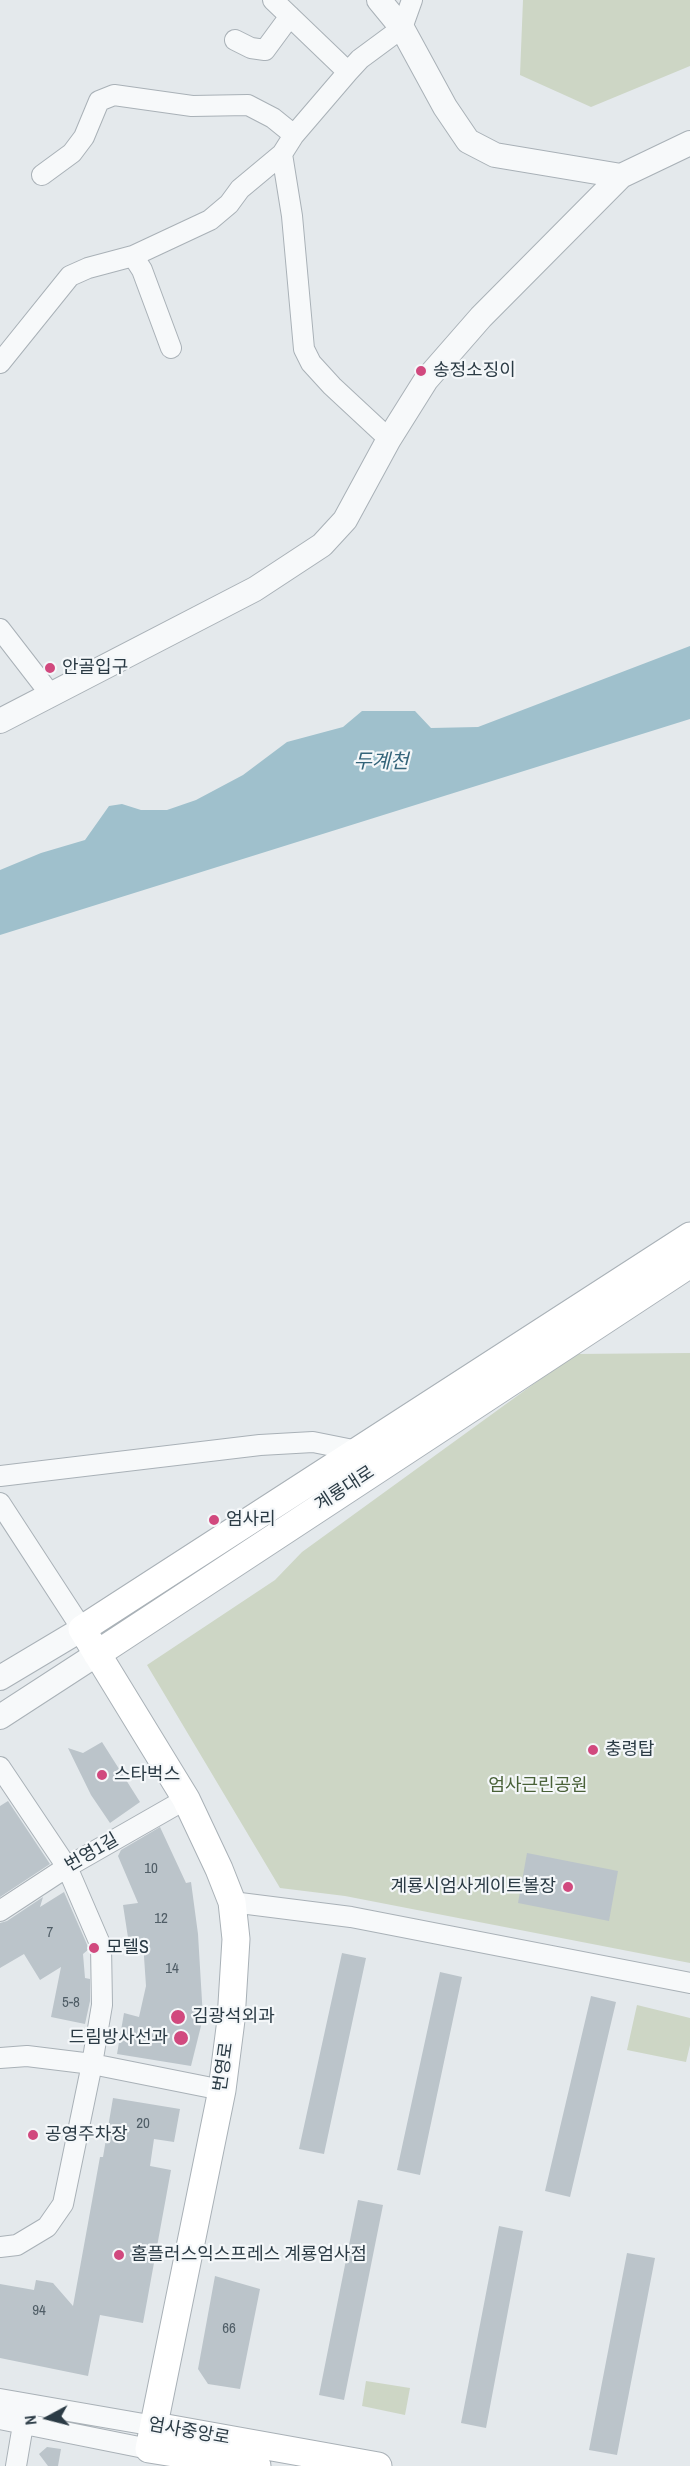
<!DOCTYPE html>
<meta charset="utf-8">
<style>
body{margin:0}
#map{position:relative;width:690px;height:2466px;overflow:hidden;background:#e4e9ec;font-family:"Archivo Narrow",sans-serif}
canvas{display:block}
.north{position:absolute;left:18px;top:2388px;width:60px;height:60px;-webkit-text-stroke:4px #f4f7f9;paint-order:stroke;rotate:263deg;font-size:16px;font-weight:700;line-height:24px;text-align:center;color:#2b3b45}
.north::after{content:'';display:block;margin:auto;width:21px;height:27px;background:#2b3b45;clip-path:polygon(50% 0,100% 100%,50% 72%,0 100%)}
</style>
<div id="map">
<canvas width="690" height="2466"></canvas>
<div class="north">N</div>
</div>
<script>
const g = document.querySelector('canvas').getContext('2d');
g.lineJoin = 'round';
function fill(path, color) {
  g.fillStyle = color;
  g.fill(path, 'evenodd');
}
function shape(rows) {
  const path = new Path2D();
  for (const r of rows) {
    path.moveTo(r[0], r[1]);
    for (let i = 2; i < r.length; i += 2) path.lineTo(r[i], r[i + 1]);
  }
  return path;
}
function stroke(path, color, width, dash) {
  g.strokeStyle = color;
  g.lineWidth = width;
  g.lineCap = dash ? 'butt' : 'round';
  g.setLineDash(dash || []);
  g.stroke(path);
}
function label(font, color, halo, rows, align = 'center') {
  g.font = font + ' "Archivo Narrow","Noto Sans KR",sans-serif';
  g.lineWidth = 4.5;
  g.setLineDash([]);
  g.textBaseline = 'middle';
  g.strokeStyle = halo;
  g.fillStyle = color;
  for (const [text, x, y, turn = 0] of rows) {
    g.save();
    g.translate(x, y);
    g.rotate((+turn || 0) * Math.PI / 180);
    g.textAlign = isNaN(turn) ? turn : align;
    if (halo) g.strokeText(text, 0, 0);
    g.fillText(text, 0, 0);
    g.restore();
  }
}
fill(shape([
 [523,0,690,0,690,66,591,107,520,75],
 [690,1353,690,1963,345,1896,280,1888,147,1665,275,1580,302,1552,575,1354],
 [637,2005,690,2018,690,2045,686,2062,627,2050],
 [366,2381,410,2388,405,2415,362,2406]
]), '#cdd6c5');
fill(shape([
 [690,646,690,719,0,935,0,870,41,853,85,840,109,806,122,804,141,810,167,810,196,800,243,775,287,742,343,727,362,711,415,711,431,728,478,727]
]), '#9fc0cc');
fill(shape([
 [102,1742,140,1802,110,1823,91,1795,68,1748,83,1753],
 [8,1801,50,1864,0,1897,0,1806],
 [160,1827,186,1883,191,1882,198,1934,203,2018,191,2066,117,2054,124,2013,139,2017,146,1986,143,1942,129,1944,123,1905,138,1903,118,1856,121,1850],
 [527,1853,618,1871,609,1921,518,1903],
 [64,1892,89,1949,83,1954,85,1978,90,1979,90,2001,85,2024,51,2017,61,1967,40,1980,24,1954,0,1968,0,1923,7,1921,43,1897,40,1907],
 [342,1953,366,1958,324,2154,299,2149],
 [440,1972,462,1977,420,2175,397,2170],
 [591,1996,616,2002,570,2197,545,2191],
 [113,2098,180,2109,174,2142,154,2139,150,2166,171,2170,143,2323,100,2315,88,2376,0,2358,0,2284,34,2290,36,2280,53,2283,73,2306,100,2157,103,2157],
 [358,2200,383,2205,344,2400,319,2395],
 [499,2226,523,2231,486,2428,461,2423],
 [627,2253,655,2258,617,2455,589,2450],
 [215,2276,260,2289,240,2389,208,2384,198,2369],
 [47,2447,61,2449,58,2466,48,2466,39,2454]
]), '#bbc4ca');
const minor = shape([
 [273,0,348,72],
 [235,40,251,48,265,50,290,16],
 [282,154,292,216,304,349,311,363,332,386,389,439],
 [42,175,72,153,84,137,99,101,114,95,192,106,248,105,273,118,294,135],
 [133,256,142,270,171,348],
 [0,363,70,276,88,268,133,256,210,220,229,204,240,189,282,154,294,135,348,72,360,59,402,28,412,0],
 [0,629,51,695],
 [0,1476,260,1445,313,1442,358,1451],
 [0,1503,82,1629],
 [0,1767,67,1867,101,1946,102,2005,92,2064,63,2204,47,2227,17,2245,0,2247],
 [232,1902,351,1917,690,1983],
 [0,1911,67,1867,186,1799],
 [0,2058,27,2056,92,2064,222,2090],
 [0,2399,155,2426],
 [0,2419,149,2449],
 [16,2466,25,2413]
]);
const tertiary = shape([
 [379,0,402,28,445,107,468,141,495,155,621,176,690,143],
 [0,721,255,589,322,545,345,520,389,439,426,380,481,317,621,176],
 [0,1678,82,1629],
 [0,1717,97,1654]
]);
const secondary = shape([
 [97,1654,690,1264],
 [155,2426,378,2466],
 [257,2466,149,2449,222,2090,231,2020,236,1939,232,1902,219,1869,186,1799,82,1629,690,1236]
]);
stroke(minor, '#a9b1b7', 22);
stroke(tertiary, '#a9b1b7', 26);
stroke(secondary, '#a9b1b7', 29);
stroke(minor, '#f7f9fa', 20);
stroke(tertiary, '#f7f9fa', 24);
stroke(secondary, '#fff', 27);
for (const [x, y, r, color] of [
 [421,371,6,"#d1497e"],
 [50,668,6,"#d1497e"],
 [214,1520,6,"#d1497e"],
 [593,1750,6,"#d1497e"],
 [102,1775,6,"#d1497e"],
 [568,1887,6,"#d1497e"],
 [94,1948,6,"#d1497e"],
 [178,2017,8,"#d1497e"],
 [181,2038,8,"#d1497e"],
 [33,2135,6,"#d1497e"],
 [119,2255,6,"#d1497e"]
]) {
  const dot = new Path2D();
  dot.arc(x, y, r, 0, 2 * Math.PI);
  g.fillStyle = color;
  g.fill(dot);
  stroke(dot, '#f4f7f9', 2);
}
label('15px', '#4f5d66', null, [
 ["10",151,1869],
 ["12",161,1919],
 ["7",50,1933],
 ["14",172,1969],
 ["5-8",71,2003],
 ["20",143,2124],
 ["94",39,2311],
 ["66",229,2329]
]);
label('18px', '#2b3b45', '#f4f7f9', [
 ["송정소징이",433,371],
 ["안골입구",62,668],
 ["엄사리",226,1520],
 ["충령탑",605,1750],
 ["스타벅스",114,1775],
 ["계룡시엄사게이트볼장",556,1887,"right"],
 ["모텔S",106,1948],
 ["김광석외과",192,2017],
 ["드림방사선과",168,2038,"right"],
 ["공영주차장",45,2135],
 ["홈플러스익스프레스 계룡엄사점",131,2255]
], 'left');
label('18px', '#2b3b45', '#f4f7f9', [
 ["계룡대로",345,1489,-33],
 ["번영1길",92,1853,-30],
 ["번영로",224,2067,-82],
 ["엄사중앙로",189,2432,10]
]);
label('18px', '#496138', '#f4f7f9', [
 ["엄사근린공원",538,1786]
]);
label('italic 20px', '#34647a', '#f4f7f9', [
 ["두계천",381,763]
]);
</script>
